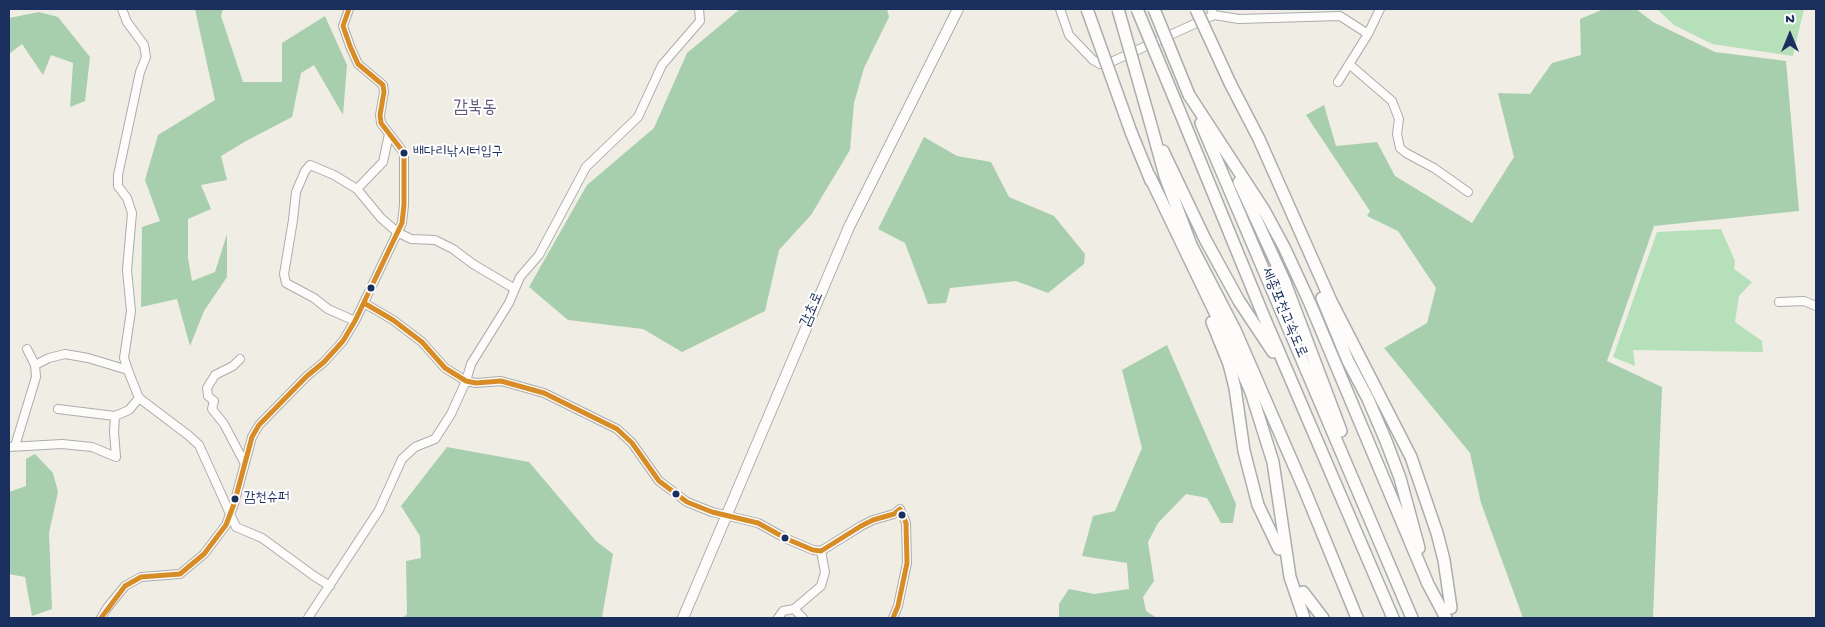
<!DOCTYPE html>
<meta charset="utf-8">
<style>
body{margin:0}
#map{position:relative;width:1825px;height:627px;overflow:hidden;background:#f0ede4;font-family:"Gochi Hand",sans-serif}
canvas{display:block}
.frame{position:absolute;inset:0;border:10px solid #1b2f5e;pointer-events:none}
.north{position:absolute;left:1765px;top:10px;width:50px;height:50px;-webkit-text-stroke:4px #fff;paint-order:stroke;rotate:0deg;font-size:14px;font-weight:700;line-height:20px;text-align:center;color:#1b2f5e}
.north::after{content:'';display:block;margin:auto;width:18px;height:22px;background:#1b2f5e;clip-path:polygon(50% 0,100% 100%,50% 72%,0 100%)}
</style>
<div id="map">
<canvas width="1825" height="627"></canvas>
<div class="frame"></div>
<div class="north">N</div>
</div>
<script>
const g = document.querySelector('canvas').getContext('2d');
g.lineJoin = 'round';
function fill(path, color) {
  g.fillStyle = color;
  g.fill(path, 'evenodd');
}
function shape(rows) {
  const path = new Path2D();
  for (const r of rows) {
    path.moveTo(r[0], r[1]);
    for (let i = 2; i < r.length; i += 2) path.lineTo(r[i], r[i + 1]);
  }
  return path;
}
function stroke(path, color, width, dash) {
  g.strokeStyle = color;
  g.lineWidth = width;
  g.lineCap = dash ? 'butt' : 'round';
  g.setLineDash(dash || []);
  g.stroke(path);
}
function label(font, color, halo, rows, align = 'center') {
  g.font = font + ' "Gochi Hand","Poor Story",sans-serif';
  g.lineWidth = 4;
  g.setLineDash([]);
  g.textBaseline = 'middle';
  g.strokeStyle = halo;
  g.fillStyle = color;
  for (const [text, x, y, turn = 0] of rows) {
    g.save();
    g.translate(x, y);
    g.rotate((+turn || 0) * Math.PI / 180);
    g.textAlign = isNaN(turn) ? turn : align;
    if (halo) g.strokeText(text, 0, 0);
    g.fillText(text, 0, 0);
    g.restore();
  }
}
fill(shape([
 [1657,9,1804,9,1793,56,1712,44,1674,25],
 [1721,229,1735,261,1734,269,1752,282,1739,296,1735,322,1762,341,1763,352,1633,350,1635,366,1613,357,1657,232]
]), '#b5e0ba');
fill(shape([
 [195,9,223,9,221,16,243,82,282,82,282,43,325,16,347,65,343,115,314,65,301,73,292,117,246,141,221,156,227,180,201,185,211,209,188,219,188,258,192,281,215,272,227,234,227,277,204,311,190,346,177,299,141,307,142,227,160,221,145,180,158,135,215,100],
 [740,9,887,9,889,17,864,68,854,103,850,150,811,215,779,250,765,311,682,352,643,329,568,320,529,287,587,185,654,128,687,53],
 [1604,9,1636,9,1653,22,1715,52,1786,61,1799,211,1654,226,1607,361,1662,387,1653,618,1523,618,1481,503,1470,453,1384,348,1427,323,1436,288,1398,231,1367,216,1370,211,1306,115,1324,105,1336,146,1377,142,1395,176,1472,223,1514,157,1498,93,1530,94,1552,63,1581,55,1580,19],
 [39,12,58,17,90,57,85,101,70,107,73,63,51,55,43,75,22,44,9,54,9,18],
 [924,137,957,156,991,162,1009,197,1054,216,1085,254,1084,264,1048,293,1016,281,950,288,946,303,928,304,905,243,878,229],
 [1167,345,1236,504,1233,523,1221,523,1207,498,1186,494,1158,523,1148,542,1154,581,1143,597,1146,611,1157,618,1059,618,1059,604,1069,589,1094,594,1129,589,1127,563,1082,556,1093,516,1115,511,1142,448,1122,370],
 [447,447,529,462,596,541,613,554,602,617,403,618,407,614,406,561,421,558,420,536,401,506],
 [35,454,53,473,58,492,49,533,52,609,32,616,25,577,9,574,9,492,26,486,26,459]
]), '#a7cfad');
const minor = shape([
 [122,9,127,22,144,45,146,57,140,72,118,175,118,186,127,198,132,213,127,270,131,311,124,358,129,373,139,398,188,435,199,445,236,527,262,538,314,576,330,586],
 [1060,9,1069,35,1093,60,1100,64,1109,63,1214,15,1211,9],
 [1214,15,1239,19,1340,16,1368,34,1380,9],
 [1349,64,1392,101,1399,119,1397,134,1400,148,1406,153,1434,168,1468,192],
 [1338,82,1368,34],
 [357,189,383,162,389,134],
 [1779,302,1804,301,1816,306],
 [364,303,393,320,422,342,445,368,466,381,476,383,501,381,544,393,617,429,632,443,659,481,687,502,712,512,758,523,787,539,813,550,821,551,861,526,873,520,894,514,900,509,906,523,907,563,898,606,893,618],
 [355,321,328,309,314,298,286,283,284,274,293,220,296,192,305,171,310,165,334,175,357,189,381,218,397,232,411,239,435,240,453,249,473,264,515,289],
 [240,359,233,366,215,375,207,388,208,396,214,401,212,409,224,424,244,462],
 [35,365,49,358,65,354,88,358,128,370],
 [58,409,115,416,129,410,139,398],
 [15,446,36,377,35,365,27,349],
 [9,447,62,444,92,447,116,457,114,432,115,416],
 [794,609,803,618],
 [101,618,107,608,125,586,141,577,180,574,204,554,226,525,234,504,252,437,259,425,307,376,324,362,343,341,355,321,402,223,404,205,404,153,381,123,380,115,384,92,383,85,358,64,350,46,343,26,349,9],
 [308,618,379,510,402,459,415,447,435,439,451,414,466,381,471,364,509,303,520,277,539,255,586,167,638,117,662,65,700,21,699,9],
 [778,618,783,611,794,609,821,586,825,572,821,551]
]);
const major = shape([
 [683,618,849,227,958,9]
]);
const highway = shape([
 [1230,83,1259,139,1331,301,1411,457,1437,533,1444,560,1451,608],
 [1189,95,1264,210,1284,247,1309,301,1428,584,1446,618],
 [1175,100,1264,317,1393,618],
 [1201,123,1412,618],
 [1151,125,1165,176,1191,245,1235,330,1305,491,1357,618],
 [1131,132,1151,181],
 [1163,151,1205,239,1239,301,1273,352],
 [1149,175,1232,348,1251,392,1273,462,1290,577,1304,618],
 [1239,182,1284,280,1341,431],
 [1322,298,1348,361,1368,399,1386,441,1400,478,1419,548],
 [1212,322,1229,364,1235,388,1244,451,1258,505,1279,549],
 [1303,592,1323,618]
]);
stroke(minor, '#abacad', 10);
stroke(major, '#abacad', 12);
stroke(highway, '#abacad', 14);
stroke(minor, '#fdfcfb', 8);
stroke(major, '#fdfcfb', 10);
stroke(highway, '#fdfcfb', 11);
const highwayBridge = shape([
 [1087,9,1131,132],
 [1118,9,1151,125],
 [1137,9,1175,100],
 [1154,9,1189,95],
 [1196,9,1230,83]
]);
stroke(highwayBridge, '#abacad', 14, []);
stroke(highwayBridge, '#fdfcfb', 11);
stroke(shape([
 [364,303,393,320,422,342,445,368,466,381,476,383,501,381,544,393,617,429,632,443,659,481,687,502,712,512,758,523,787,539,813,550,821,551,861,526,873,520,894,514,900,509],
 [101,618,125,586,141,577,180,574,204,554,226,525,234,504,252,437,259,425,307,376,324,362,343,341,355,321,402,223,404,205,404,153,381,123,380,115,384,92,383,85,358,64,350,46,343,26,349,9],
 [893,618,898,606,907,563,906,523,900,509]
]), '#d88c26', 5);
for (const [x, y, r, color] of [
 [404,153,4.5,"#1b2f5e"],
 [371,288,4.5,"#1b2f5e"],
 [676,494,4.5,"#1b2f5e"],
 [235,499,4.5,"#1b2f5e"],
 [902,515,4.5,"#1b2f5e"],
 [785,538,4.5,"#1b2f5e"]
]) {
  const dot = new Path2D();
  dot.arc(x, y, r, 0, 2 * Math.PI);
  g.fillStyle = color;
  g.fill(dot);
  stroke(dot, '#fff', 2);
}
label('14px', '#1b2f5e', '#fff', [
 ["배다리낚시터입구",413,153],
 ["감천슈퍼",244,499]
], 'left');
label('15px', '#1b2f5e', '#fff', [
 ["감초로",813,310,-67],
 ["세종포천고속도로",1283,313,67]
]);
label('18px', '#615a7f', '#fff', [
 ["감북동",475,109]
]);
</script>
